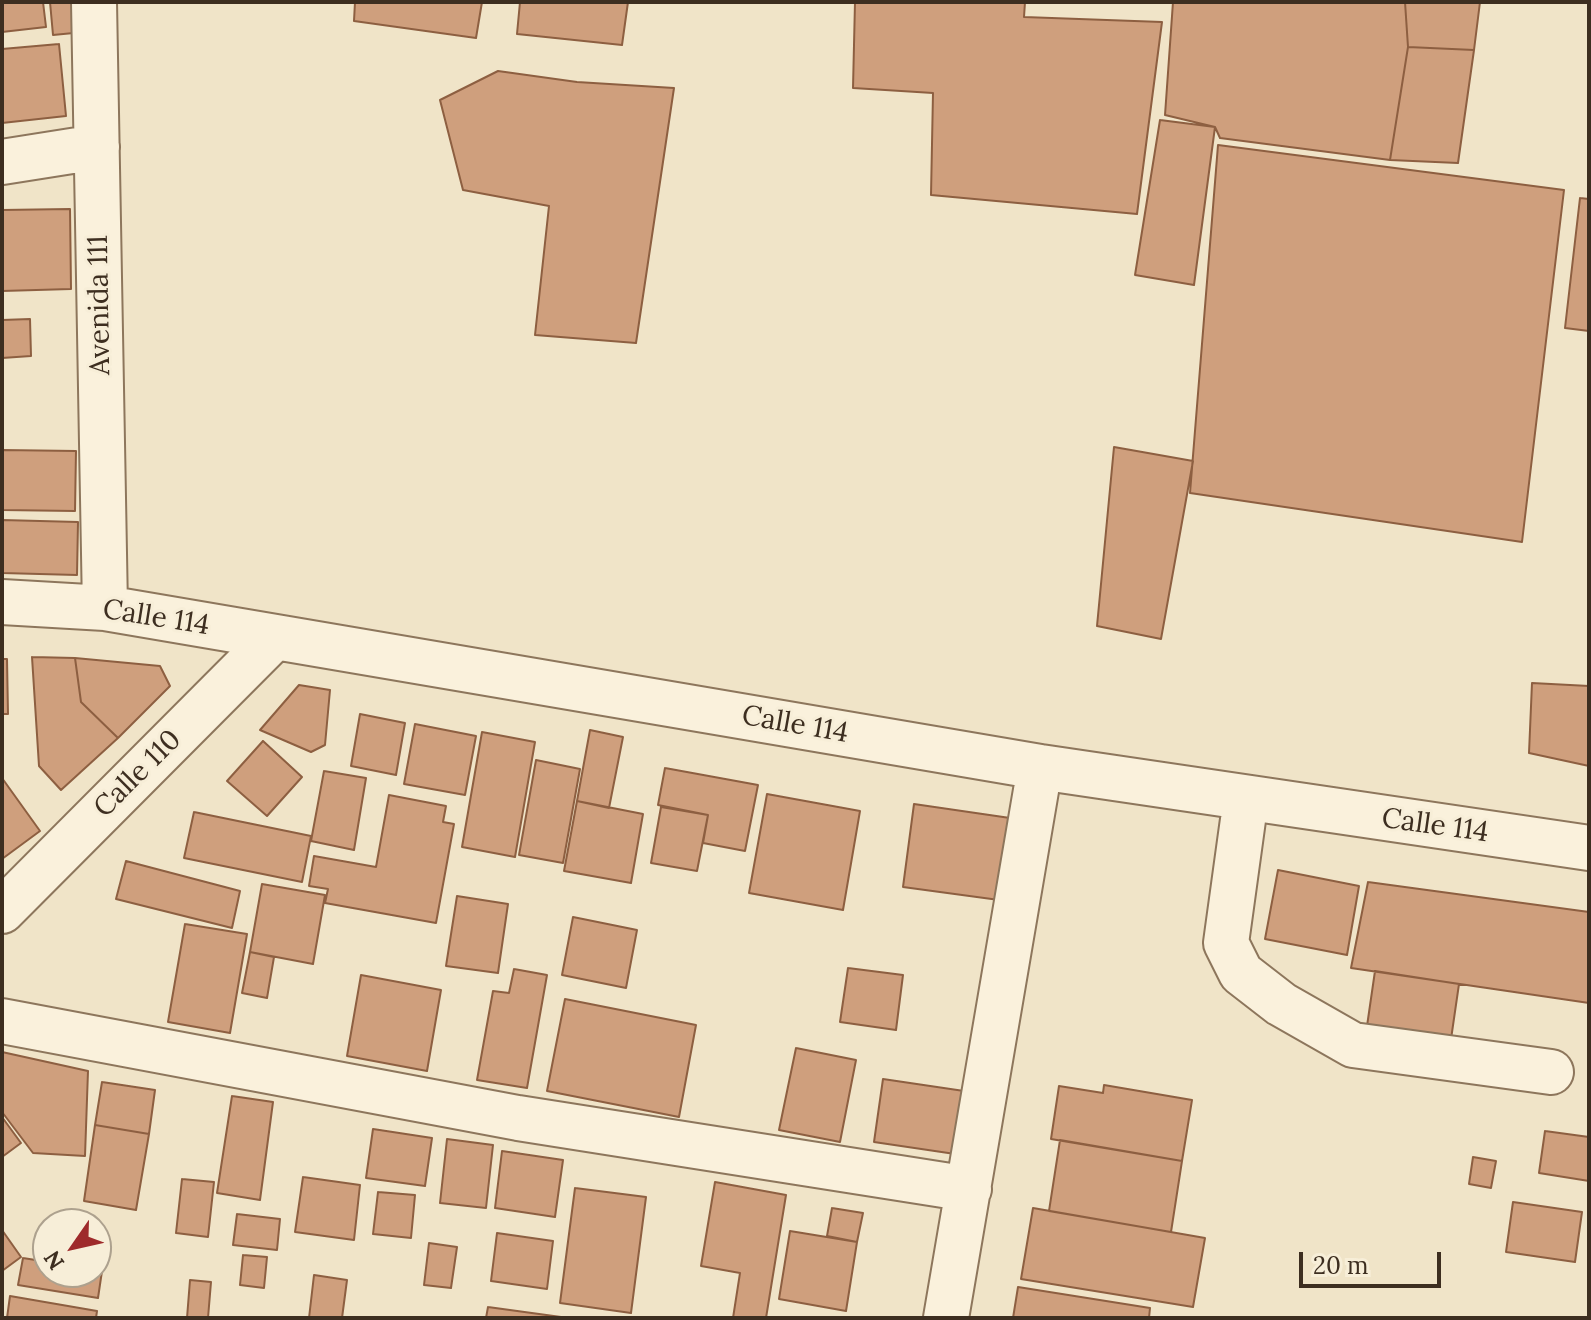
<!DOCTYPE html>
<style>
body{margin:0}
#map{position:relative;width:1591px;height:1320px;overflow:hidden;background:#f0e4c8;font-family:Lora,serif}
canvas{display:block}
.frame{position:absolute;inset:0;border:4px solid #3d2e20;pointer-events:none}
.north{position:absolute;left:32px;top:1208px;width:80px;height:80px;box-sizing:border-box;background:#f7eed8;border:2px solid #ada18e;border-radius:50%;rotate:236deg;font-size:22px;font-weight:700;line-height:32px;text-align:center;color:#3d2e20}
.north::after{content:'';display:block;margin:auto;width:28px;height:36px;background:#9e2a2b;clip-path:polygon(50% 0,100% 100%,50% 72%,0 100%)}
.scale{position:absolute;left:1299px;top:1252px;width:142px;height:36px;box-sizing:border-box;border:4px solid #3d2e20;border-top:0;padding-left:10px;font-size:24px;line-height:28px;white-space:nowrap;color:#3d2e20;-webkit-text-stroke:6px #f7eed8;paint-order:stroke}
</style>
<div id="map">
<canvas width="1591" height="1320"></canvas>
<div class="frame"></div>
<div class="north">N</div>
<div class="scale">20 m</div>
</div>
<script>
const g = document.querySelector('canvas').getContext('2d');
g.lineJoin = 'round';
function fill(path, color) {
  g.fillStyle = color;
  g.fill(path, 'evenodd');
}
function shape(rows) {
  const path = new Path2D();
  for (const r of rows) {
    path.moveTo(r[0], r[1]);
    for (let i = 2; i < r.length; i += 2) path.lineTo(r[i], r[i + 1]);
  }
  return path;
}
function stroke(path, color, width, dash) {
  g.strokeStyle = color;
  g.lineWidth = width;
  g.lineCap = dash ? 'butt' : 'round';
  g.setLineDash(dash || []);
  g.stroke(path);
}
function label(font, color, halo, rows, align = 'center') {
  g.font = font + ' Lora,serif';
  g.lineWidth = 6;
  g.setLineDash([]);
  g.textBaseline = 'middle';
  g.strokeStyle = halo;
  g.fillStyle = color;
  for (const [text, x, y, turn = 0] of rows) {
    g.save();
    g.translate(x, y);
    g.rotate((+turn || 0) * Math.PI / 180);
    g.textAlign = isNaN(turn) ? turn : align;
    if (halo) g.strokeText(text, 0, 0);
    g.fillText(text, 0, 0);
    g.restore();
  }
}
const building = shape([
 [2,2,43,2,46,27,2,32,2,2],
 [50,2,81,2,84,32,53,35,50,2],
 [355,2,482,2,476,38,354,21,355,2],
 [520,2,628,2,622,45,517,34,520,2],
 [855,2,1025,2,1024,17,1162,22,1137,214,931,195,933,93,853,88,855,2],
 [1173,2,1405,2,1408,47,1390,160,1220,138,1215,127,1165,115,1173,2],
 [1405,2,1480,2,1474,50,1408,47,1405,2],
 [59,44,66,116,2,123,2,49,59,44],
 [1408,47,1474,50,1458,163,1390,160,1408,47],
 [498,71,577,82,674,88,636,343,535,335,549,206,463,190,440,100,498,71],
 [1160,120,1215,127,1194,285,1135,275,1160,120],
 [1218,145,1564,190,1522,542,1190,493,1218,145],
 [1580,198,1589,199,1589,331,1565,328,1580,198],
 [70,209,71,289,2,291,2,210,70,209],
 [30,319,31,356,2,358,2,320,30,319],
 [1114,447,1193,461,1161,639,1097,626,1114,447],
 [2,450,76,451,75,511,2,510,2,450],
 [2,520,78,522,77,575,2,573,2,520],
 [32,657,75,658,81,702,118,738,61,790,39,766,32,657],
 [75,658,160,666,170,686,118,738,81,702,75,658],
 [2,659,7,659,8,714,2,714,2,659],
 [1532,683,1589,686,1589,766,1529,753,1532,683],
 [299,685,330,690,325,745,311,752,260,730,299,685],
 [360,714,405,723,396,775,351,766,360,714],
 [415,724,476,736,465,795,404,784,415,724],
 [590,730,623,737,609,808,577,801,590,730],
 [482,732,535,742,515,857,462,847,482,732],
 [263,741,302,777,267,816,227,781,263,741],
 [536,760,580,769,563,863,519,855,536,760],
 [665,768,758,785,745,851,703,843,708,815,658,805,665,768],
 [324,771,366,778,354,850,311,841,324,771],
 [2,778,40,831,2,859,2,778],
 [767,794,860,811,843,910,749,893,767,794],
 [389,795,446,806,443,822,454,824,436,923,325,903,328,889,309,886,314,856,376,867,389,795],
 [577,801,643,814,631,883,564,871,577,801],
 [914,804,1010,818,999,900,903,887,914,804],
 [661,807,708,815,697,871,651,863,661,807],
 [194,812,311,836,302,882,184,858,194,812],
 [126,861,240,891,232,928,116,899,126,861],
 [1278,870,1359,886,1347,955,1265,939,1278,870],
 [1368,882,1589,912,1589,1003,1351,968,1368,882],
 [262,884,325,895,313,964,250,952,262,884],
 [457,896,508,904,498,973,446,966,457,896],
 [573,917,637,930,626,988,562,975,573,917],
 [185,924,247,934,230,1033,168,1022,185,924],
 [250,952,274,957,267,998,242,993,250,952],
 [848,968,903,975,896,1030,840,1022,848,968],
 [514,969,547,975,527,1088,477,1080,493,991,509,993,514,969],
 [1375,971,1459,984,1450,1046,1366,1033,1375,971],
 [361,975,441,990,427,1071,347,1056,361,975],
 [565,999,696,1025,679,1117,547,1091,565,999],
 [796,1048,856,1060,840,1142,779,1130,796,1048],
 [2,1052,88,1071,85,1156,33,1153,2,1112,2,1052],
 [883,1079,964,1091,955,1154,874,1142,883,1079],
 [102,1082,155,1090,149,1134,95,1125,102,1082],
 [1104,1085,1192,1100,1182,1161,1051,1139,1059,1086,1103,1093,1104,1085],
 [232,1096,273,1102,260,1200,217,1193,232,1096],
 [2,1117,21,1143,2,1157,2,1117],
 [95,1125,149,1134,136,1210,84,1201,95,1125],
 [373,1129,432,1138,425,1186,366,1178,373,1129],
 [1545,1131,1589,1137,1589,1181,1539,1173,1545,1131],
 [447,1139,493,1145,486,1208,440,1203,447,1139],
 [1060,1140,1182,1161,1171,1232,1049,1211,1060,1140],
 [502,1151,563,1160,555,1217,495,1208,502,1151],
 [1473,1157,1496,1161,1491,1188,1469,1184,1473,1157],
 [303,1177,360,1185,354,1240,295,1232,303,1177],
 [182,1179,214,1182,208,1237,176,1233,182,1179],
 [715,1182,786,1195,766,1318,733,1318,740,1273,701,1266,715,1182],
 [575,1188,646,1197,631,1313,560,1303,575,1188],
 [378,1192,415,1195,411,1238,373,1234,378,1192],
 [1513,1202,1582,1212,1575,1262,1506,1252,1513,1202],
 [832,1208,863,1213,857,1242,827,1236,832,1208],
 [1033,1208,1205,1238,1193,1307,1021,1279,1033,1208],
 [237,1214,280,1219,277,1250,233,1245,237,1214],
 [2,1230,21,1257,2,1271,2,1230],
 [790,1231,857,1242,846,1311,779,1299,790,1231],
 [497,1233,553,1241,547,1289,491,1281,497,1233],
 [429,1243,457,1247,451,1288,424,1285,429,1243],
 [243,1255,267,1257,264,1288,240,1285,243,1255],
 [23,1258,48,1262,48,1272,102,1271,98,1298,18,1285,23,1258],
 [314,1275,347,1280,342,1318,309,1318,314,1275],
 [190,1280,211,1282,208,1318,187,1318,190,1280],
 [1018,1287,1150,1308,1149,1318,1013,1318,1018,1287],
 [10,1296,97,1311,96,1318,7,1318,10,1296],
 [488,1307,561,1317,561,1318,486,1318,488,1307]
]);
fill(building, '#cf9f7d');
stroke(building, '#8d5f41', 2);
const minor = shape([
 [94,2,105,608],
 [2,162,97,147],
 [2,602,105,608,1040,767,1589,848],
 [1246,798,1226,943,1241,973,1281,1004,1353,1045,1551,1072],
 [2,911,275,637],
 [2,1021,518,1118,969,1189],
 [946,1318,1040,767]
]);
stroke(minor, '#8d765c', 48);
stroke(minor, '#faf1dc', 44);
label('28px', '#3d2e20', '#f7eed8', [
 ["Avenida 111",100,305,-91],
 ["Calle 114",156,618,9],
 ["Calle 114",795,725,10],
 ["Calle 110",138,774,-45],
 ["Calle 114",1435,826,8]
]);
</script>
